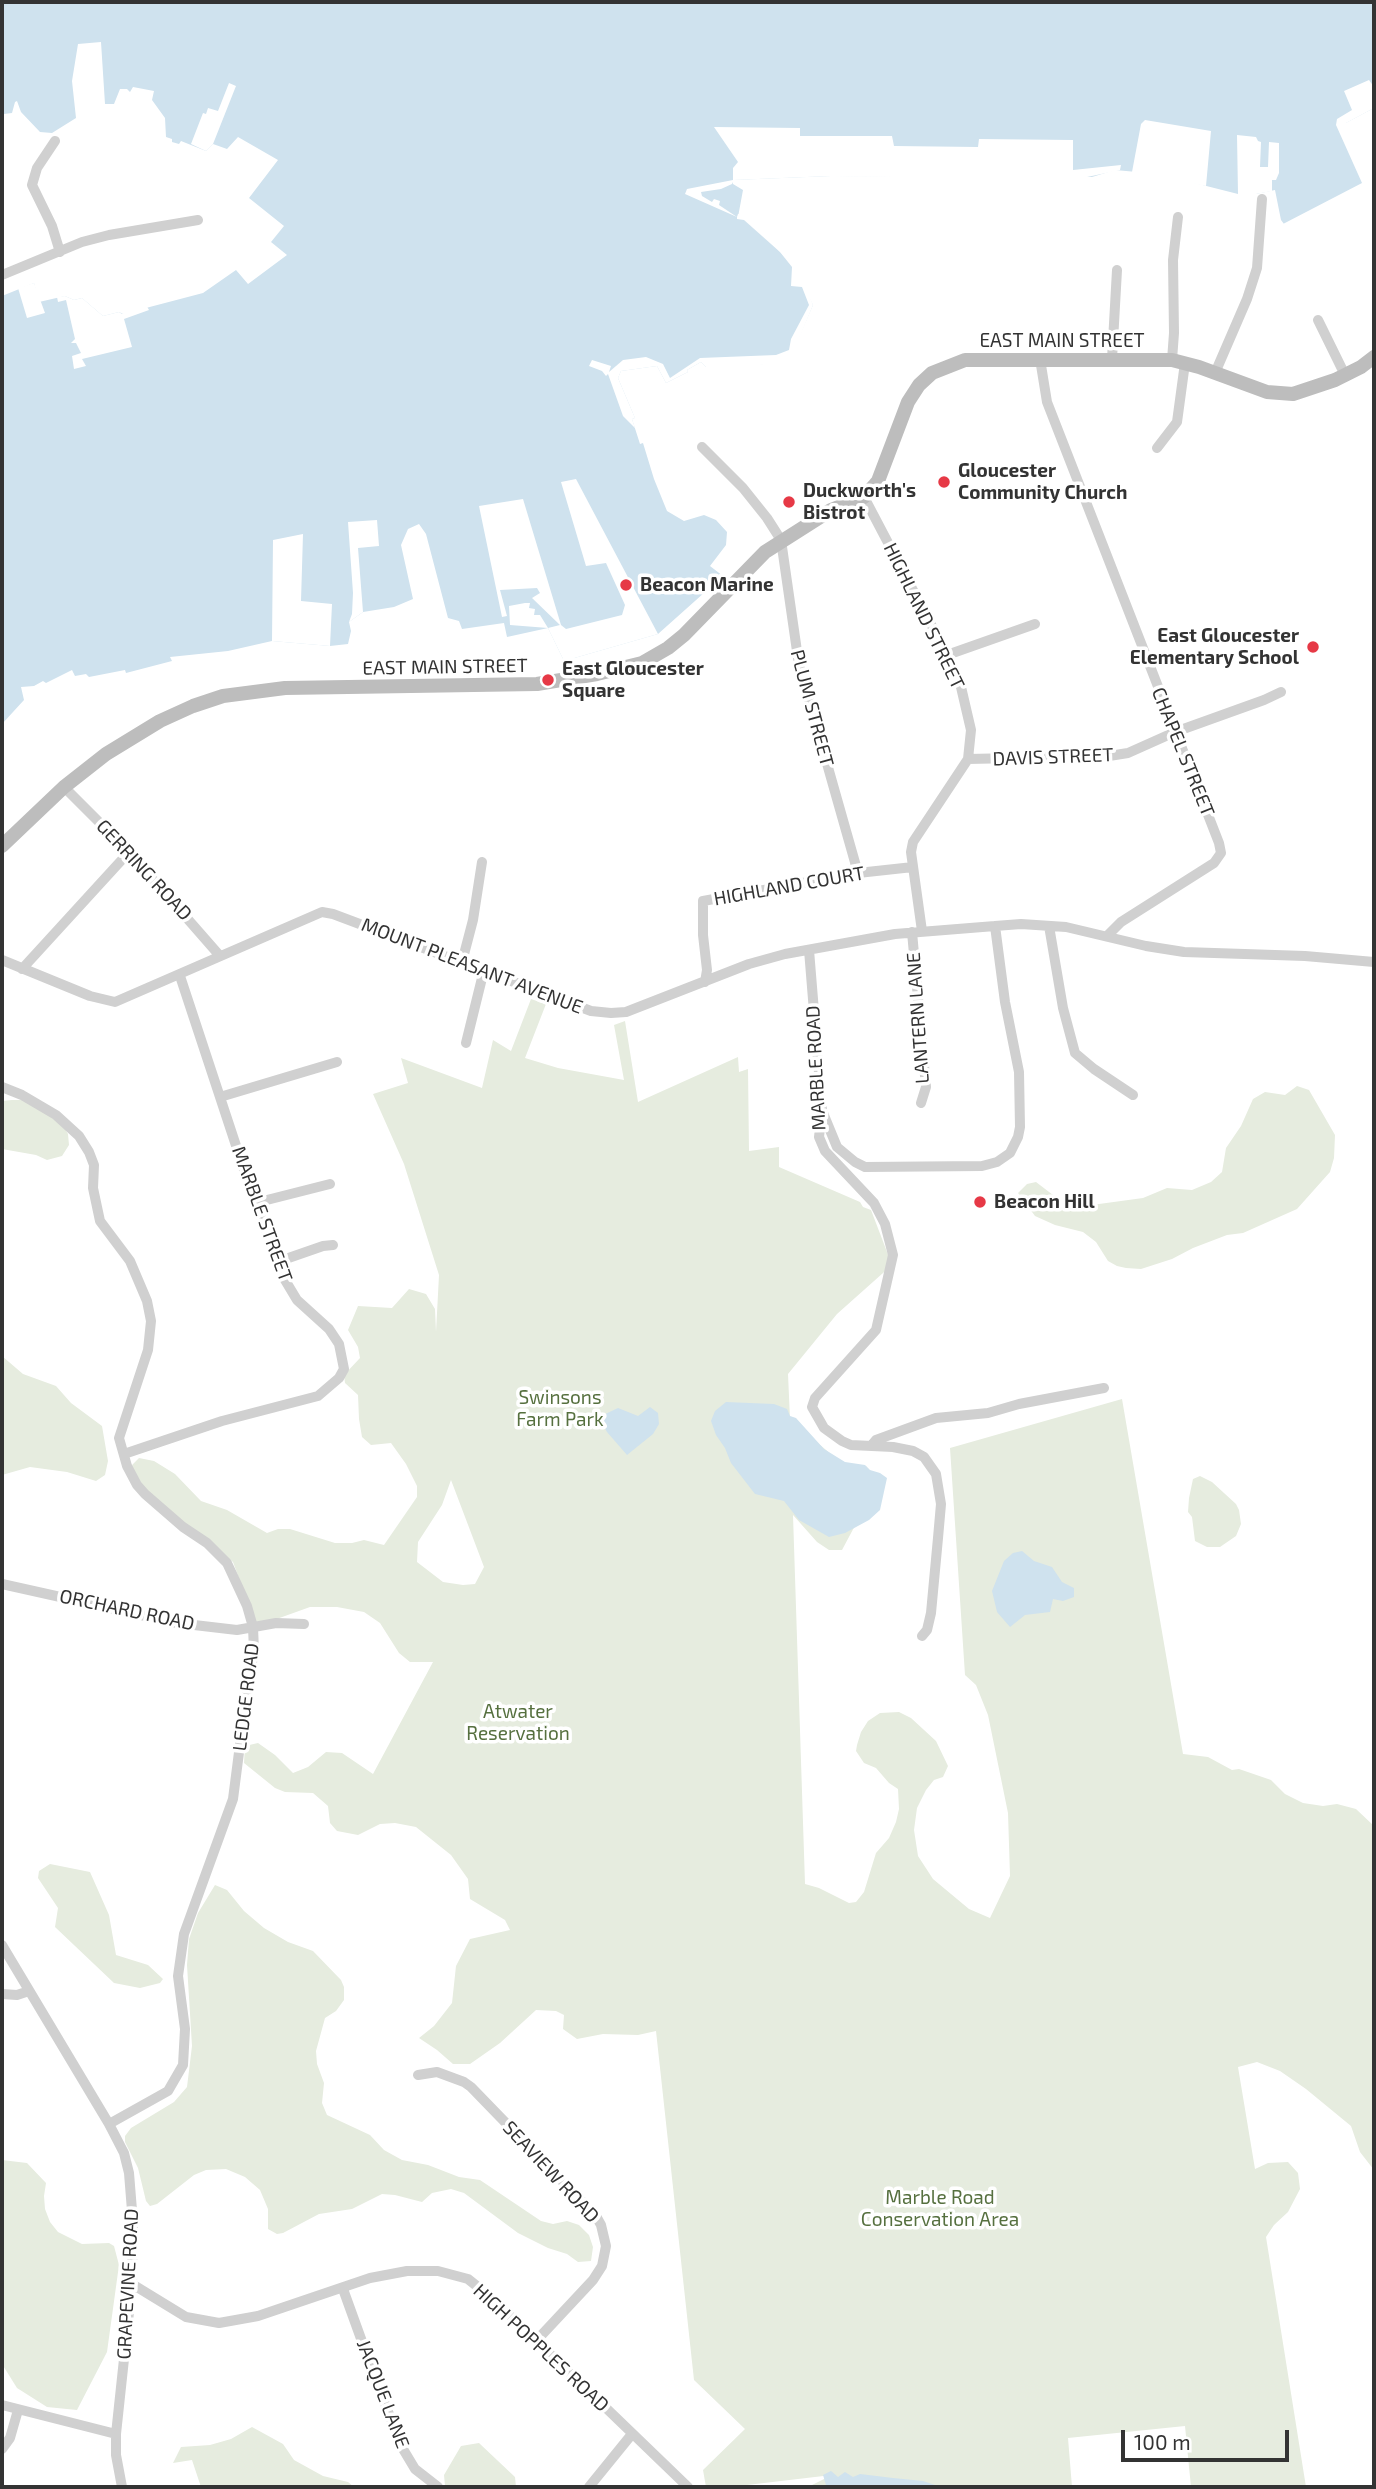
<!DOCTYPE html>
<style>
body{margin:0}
#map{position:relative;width:1376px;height:2489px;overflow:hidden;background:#fff;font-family:"Exo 2",sans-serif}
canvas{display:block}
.frame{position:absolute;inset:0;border:4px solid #333;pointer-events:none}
.scale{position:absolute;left:1121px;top:2430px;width:168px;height:32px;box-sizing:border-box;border:4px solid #333;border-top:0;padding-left:9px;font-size:21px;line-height:24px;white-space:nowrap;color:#333;-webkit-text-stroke:5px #fff;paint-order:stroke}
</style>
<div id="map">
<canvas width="1376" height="2489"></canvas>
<div class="frame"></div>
<div class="scale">100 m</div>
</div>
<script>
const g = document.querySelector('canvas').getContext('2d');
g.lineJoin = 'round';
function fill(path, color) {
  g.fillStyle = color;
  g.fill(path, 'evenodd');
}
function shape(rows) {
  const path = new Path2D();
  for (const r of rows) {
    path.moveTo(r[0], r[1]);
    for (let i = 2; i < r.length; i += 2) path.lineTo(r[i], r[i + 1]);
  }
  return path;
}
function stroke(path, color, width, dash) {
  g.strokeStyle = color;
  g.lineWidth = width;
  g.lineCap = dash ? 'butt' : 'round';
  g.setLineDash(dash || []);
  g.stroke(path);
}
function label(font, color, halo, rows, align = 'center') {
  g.font = font + ' "Exo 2",sans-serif';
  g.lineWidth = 7;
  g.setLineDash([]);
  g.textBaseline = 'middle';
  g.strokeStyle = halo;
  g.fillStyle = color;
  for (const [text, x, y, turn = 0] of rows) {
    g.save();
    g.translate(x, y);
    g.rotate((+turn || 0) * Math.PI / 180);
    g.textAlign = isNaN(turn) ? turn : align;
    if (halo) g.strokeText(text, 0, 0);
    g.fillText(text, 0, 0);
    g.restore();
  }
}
fill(shape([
 [531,999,546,1004,525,1058,558,1068,624,1080,614,1025,625,1021,638,1102,738,1057,739,1072,748,1069,749,1151,779,1147,779,1167,860,1202,863,1207,871,1210,892,1265,837,1314,788,1374,790,1419,840,1462,846,1465,866,1466,875,1476,858,1520,842,1550,829,1550,817,1542,793,1515,805,1884,819,1888,849,1903,856,1902,864,1892,876,1853,889,1838,896,1822,899,1809,898,1789,889,1783,876,1768,864,1763,856,1751,857,1745,861,1732,868,1721,880,1713,899,1712,911,1718,936,1741,948,1766,943,1777,934,1780,926,1790,917,1808,914,1830,918,1856,933,1879,969,1909,990,1918,1010,1876,1008,1813,988,1715,976,1685,965,1675,950,1448,1122,1399,1183,1754,1208,1757,1232,1770,1239,1769,1271,1780,1285,1794,1303,1803,1323,1806,1337,1804,1356,1809,1374,1826,1374,2170,1360,2152,1351,2126,1306,2089,1280,2071,1257,2062,1238,2067,1255,2169,1268,2163,1288,2162,1298,2173,1300,2189,1288,2212,1274,2225,1266,2237,1306,2487,1191,2487,1185,2426,1068,2438,1072,2487,808,2487,832,2475,730,2487,706,2487,703,2470,745,2429,694,2380,656,2031,638,2035,603,2034,577,2039,563,2029,564,2015,556,2011,536,2010,500,2043,470,2064,453,2064,437,2050,419,2038,434,2026,452,2003,456,1966,470,1939,510,1930,505,1920,470,1899,468,1879,451,1855,416,1827,395,1823,380,1824,358,1835,337,1831,330,1823,328,1806,313,1793,285,1792,275,1788,244,1763,245,1746,258,1743,275,1755,293,1773,308,1767,326,1752,342,1753,373,1774,433,1662,410,1662,399,1653,380,1623,364,1612,337,1607,310,1607,260,1625,254,1619,233,1562,147,1492,135,1476,132,1465,139,1458,154,1461,175,1474,201,1501,227,1510,267,1533,278,1529,290,1529,335,1543,352,1543,364,1540,384,1545,417,1497,417,1486,406,1464,391,1443,371,1445,362,1437,359,1419,358,1395,345,1383,344,1375,360,1358,358,1347,348,1330,358,1306,392,1308,409,1289,426,1294,435,1309,436,1332,439,1275,404,1164,373,1094,408,1083,401,1058,482,1088,493,1040,511,1051],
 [451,1480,484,1567,475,1584,463,1585,443,1582,417,1562,418,1542,442,1505],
 [1297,1086,1309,1090,1335,1135,1334,1158,1330,1172,1297,1209,1243,1233,1227,1235,1193,1248,1172,1259,1141,1269,1126,1268,1117,1266,1108,1261,1096,1242,1083,1232,1055,1225,1035,1216,1018,1193,1027,1184,1036,1182,1053,1195,1074,1204,1099,1204,1143,1198,1167,1188,1192,1190,1211,1182,1222,1172,1226,1148,1241,1126,1253,1099,1265,1092,1285,1095],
 [12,1100,22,1100,39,1106,64,1127,68,1134,69,1145,62,1156,47,1160,36,1155,2,1149,2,1101],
 [2,1356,23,1374,56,1386,71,1403,102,1426,108,1461,105,1475,96,1481,67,1472,30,1467,2,1475],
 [1200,1476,1212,1482,1236,1504,1239,1510,1241,1524,1236,1536,1220,1547,1207,1547,1195,1541,1192,1517,1188,1512,1189,1498,1193,1479],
 [50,1864,90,1872,109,1915,116,1955,148,1965,163,1979,160,1983,140,1988,114,1983,55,1927,58,1908,38,1878,39,1871],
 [215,1885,227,1890,244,1911,264,1928,288,1942,313,1951,341,1980,344,1987,344,2000,336,2011,325,2018,316,2051,317,2064,324,2083,322,2103,327,2115,370,2135,384,2150,402,2160,428,2165,459,2177,480,2180,541,2221,553,2224,567,2221,579,2225,589,2235,593,2247,591,2261,578,2262,567,2254,548,2248,518,2233,464,2193,451,2189,432,2193,422,2202,395,2195,382,2194,352,2209,319,2214,283,2233,277,2234,268,2229,268,2209,260,2190,245,2177,226,2169,206,2170,194,2175,157,2204,150,2206,146,2201,138,2168,125,2142,125,2136,131,2128,174,2102,187,2087,192,2046,187,1965,189,1939,198,1913],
 [2,2160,27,2163,46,2183,44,2196,45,2209,50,2222,58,2232,82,2244,109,2243,114,2246,119,2265,107,2352,77,2410,47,2407,17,2388,2,2364],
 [252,2427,283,2444,294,2460,323,2476,348,2482,354,2487,201,2487,192,2460,173,2463,181,2447,210,2445,231,2439],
 [479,2443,515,2477,516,2487,445,2486,444,2475,461,2446]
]), '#e6ecdf');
fill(shape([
 [2,2,1374,2,1374,108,1342,125,1369,181,1287,228,1281,220,1275,190,1256,194,1238,194,1159,174,1115,170,1092,177,831,176,733,180,733,184,743,190,738,217,747,218,794,266,795,281,803,285,813,305,793,351,764,364,713,367,706,367,701,362,687,370,688,372,666,383,657,366,621,371,618,378,635,418,632,419,640,444,643,443,654,479,667,511,684,521,704,515,716,520,727,532,726,545,710,566,723,576,658,634,564,661,548,628,507,637,504,623,462,629,459,621,448,618,426,534,419,524,408,529,401,545,413,599,394,607,363,612,349,622,351,631,348,644,330,646,272,641,228,651,170,657,172,661,126,673,125,670,89,677,86,674,75,676,72,670,46,683,43,681,34,686,21,687,24,700,2,724,2,296,34,283,39,302,65,296,74,300,82,298,103,316,119,312,123,314,203,293,236,270,248,284,287,255,271,242,284,226,249,198,278,160,238,137,227,149,213,144,206,151,181,141,179,144,172,142,172,139,166,137,165,118,152,100,154,91,133,87,130,92,127,89,120,89,114,104,105,104,101,42,78,44,72,81,76,118,52,133,40,132,21,112,17,101,15,102,12,113,4,114,2,101],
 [726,1402,774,1404,787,1409,790,1416,796,1418,824,1449,845,1462,865,1465,870,1470,880,1473,887,1478,880,1510,869,1520,845,1533,829,1537,799,1520,784,1501,755,1494,731,1463,725,1448,716,1435,711,1421,715,1411],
 [650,1407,658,1413,659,1424,653,1434,627,1455,607,1432,599,1417,618,1408,638,1416],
 [1022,1551,1034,1561,1052,1567,1062,1582,1074,1588,1074,1597,1063,1601,1053,1599,1050,1612,1025,1615,1010,1627,997,1612,992,1591,1004,1561,1013,1553],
 [831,2471,838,2477,845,2472,853,2477,860,2474,893,2478,923,2481,941,2487,825,2487,826,2485,823,2475]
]), '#cfe2ee');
fill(shape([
 [1369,80,1374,87,1374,108,1346,123,1372,182,1370,189,1317,219,1288,231,1283,224,1362,183,1336,125,1337,119,1352,110,1344,91],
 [229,83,236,86,213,144,206,151,191,144,203,113,206,114,208,108,218,111],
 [1145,120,1211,131,1206,186,1132,172,1141,124],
 [714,127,800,128,800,136,892,136,894,146,978,147,979,139,1073,140,1073,170,1121,165,1120,170,1073,180,831,176,734,180,732,184,721,189,701,192,702,196,712,202,714,199,720,201,719,205,737,217,738,214,747,215,782,247,796,264,798,279,804,282,813,305,792,356,778,362,748,367,706,367,701,362,687,370,688,372,666,383,657,366,621,371,618,378,635,418,632,419,635,428,623,416,608,374,606,376,602,371,589,366,592,360,611,366,609,372,623,360,646,357,663,364,670,378,700,358,776,355,789,350,791,339,809,305,802,287,791,286,792,267,780,252,744,220,737,219,737,217,685,194,687,189,733,180,733,168,738,162],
 [1237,135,1256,137,1258,141,1261,142,1260,167,1268,167,1269,142,1279,143,1279,173,1276,180,1272,180,1272,191,1256,194,1238,194],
 [34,283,45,313,27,318,18,288],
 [65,296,74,300,82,298,103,316,119,312,122,314,145,303,149,310,124,319,132,347,82,359,86,366,74,369,72,356,81,353,76,343,71,343,75,339,66,300,58,302,57,297],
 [576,479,658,634,564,661,548,628,510,625,509,606,525,603,530,603,529,608,535,609,534,615,540,615,548,628,560,625,532,598,540,593,537,588,500,590,507,616,502,617,479,506,523,499,561,625,566,629,622,615,625,605,606,563,586,566,561,482],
 [377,520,379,546,358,548,363,612,349,622,352,614,353,593,348,522],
 [303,534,301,601,332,604,330,646,272,641,273,540]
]), '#fff');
stroke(shape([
 [55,141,37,168,32,185,52,226,60,252],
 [2,275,82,242,109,235,198,220],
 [1318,320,1345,375],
 [1040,359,1047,402,1219,843,1221,853,1214,863,1121,922,1107,936],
 [1112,359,1117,270],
 [1172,360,1174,333,1173,260,1178,217],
 [1215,373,1247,299,1257,268,1262,199],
 [702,447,743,488,767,518,781,540,799,665,858,873],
 [1157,448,1177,422,1185,363],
 [864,497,947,655,961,687,971,730,968,759,913,842,911,852,922,931],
 [947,655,1035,624],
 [968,759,1109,756,1128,753,1175,732,1264,700,1281,692],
 [64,787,129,852,220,956],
 [1049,926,1063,1008,1075,1053,1094,1069,1133,1095],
 [912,932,926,1087,921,1103],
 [809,950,822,1110,819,1137,825,1151,874,1203,885,1224,893,1255,876,1330,815,1398,812,1407,824,1428,842,1441,851,1445,893,1447,913,1451,924,1457,936,1474,941,1504,938,1538,931,1613,927,1630,922,1636],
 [2,960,90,996,115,1002,322,912,333,914,591,1011,611,1013,626,1012,749,964,785,954,895,934,995,926,1021,924,1066,927,1146,946,1184,952,1305,956,1374,962],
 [462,962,473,920,482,862],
 [22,969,129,852],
 [705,982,707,970,703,935,703,901,858,873,913,867],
 [466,1043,484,970],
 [2,1087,22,1095,56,1115,79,1136,89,1152,94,1165,93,1188,100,1221,130,1261,147,1301,151,1321,148,1350,119,1438,127,1466,137,1485,145,1494,183,1527,207,1543,227,1563,247,1606,253,1627,254,1651,246,1698,233,1799,184,1934,178,1976,185,2029,183,2065,168,2091,109,2124],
 [220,1097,337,1062],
 [823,1113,837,1147,855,1162,865,1167,982,1166,997,1162,1010,1153,1018,1137,1020,1127,1019,1072,1005,1002,995,926],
 [255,1203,330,1184],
 [277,1262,323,1246,333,1245],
 [871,1446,876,1440,936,1418,988,1413,1019,1404,1104,1388],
 [124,1454,222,1421,318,1396,339,1378,344,1369,339,1344,329,1329,297,1300,282,1275,250,1188,180,976],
 [2,1584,177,1623,237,1630,276,1623,304,1624],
 [2,1945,109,2124,124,2153,129,2173,133,2223,132,2284,116,2434,116,2455,122,2487],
 [2,1994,17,1995,29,1991],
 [418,2075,437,2072,464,2082,471,2087,596,2216,601,2225,606,2246,602,2266,593,2280,536,2341],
 [132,2284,186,2317,219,2323,258,2316,370,2278,407,2271,438,2271,468,2279,493,2299,688,2487],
 [343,2289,381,2394,403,2449,415,2469,438,2487],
 [2,2405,116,2434],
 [2,2449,10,2438,18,2410],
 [589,2487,632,2434]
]), '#d0d0d0', 10);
stroke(shape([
 [2,846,64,787,106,754,160,721,193,706,223,696,285,688,537,684,597,674,642,663,668,648,684,635,765,552,831,510,864,497,878,481,908,402,919,385,932,373,965,360,1172,360,1199,367,1267,392,1293,394,1335,380,1361,367,1374,357]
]), '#bdbdbd', 14);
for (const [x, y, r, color] of [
 [944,482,7,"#e63946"],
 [789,502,7,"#e63946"],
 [626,585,7,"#e63946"],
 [1313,647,7,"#e63946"],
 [548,680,7,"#e63946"],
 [980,1202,7,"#e63946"]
]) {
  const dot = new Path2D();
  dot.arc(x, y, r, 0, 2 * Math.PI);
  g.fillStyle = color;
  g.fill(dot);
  stroke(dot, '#fff', 2.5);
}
label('19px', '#333', '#fff', [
 ["EAST MAIN STREET",1062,341],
 ["HIGHLAND STREET",924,616,64],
 ["EAST MAIN STREET",445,667,-1],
 ["PLUM STREET",812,708,75],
 ["CHAPEL STREET",1183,752,68],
 ["DAVIS STREET",1053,757,-2],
 ["GERRING ROAD",144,870,47],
 ["HIGHLAND COURT",789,886,-10],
 ["MOUNT PLEASANT AVENUE",472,966,21],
 ["LANTERN LANE",918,1018,-94],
 ["MARBLE ROAD",816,1068,-93],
 ["MARBLE STREET",262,1214,70],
 ["ORCHARD ROAD",127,1610,12],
 ["LEDGE ROAD",246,1697,-83],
 ["SEAVIEW ROAD",551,2172,47],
 ["GRAPEVINE ROAD",128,2284,-87],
 ["HIGH POPPLES ROAD",541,2348,43],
 ["JACQUE LANE",383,2394,69]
]);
label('bold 19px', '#333', '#fff', [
 ["Gloucester",958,471],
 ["Community Church",958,493],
 ["Duckworth's",803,491],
 ["Bistrot",803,513],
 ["Beacon Marine",640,585],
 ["East Gloucester",1299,636,"right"],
 ["Elementary School",1299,658,"right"],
 ["East Gloucester",562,669],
 ["Square",562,691],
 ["Beacon Hill",994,1202]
], 'left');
label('19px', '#56703f', '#fff', [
 ["Swinsons",560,1398],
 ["Farm Park",560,1420],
 ["Atwater",518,1712],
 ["Reservation",518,1734],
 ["Marble Road",940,2198],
 ["Conservation Area",940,2220]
]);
</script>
